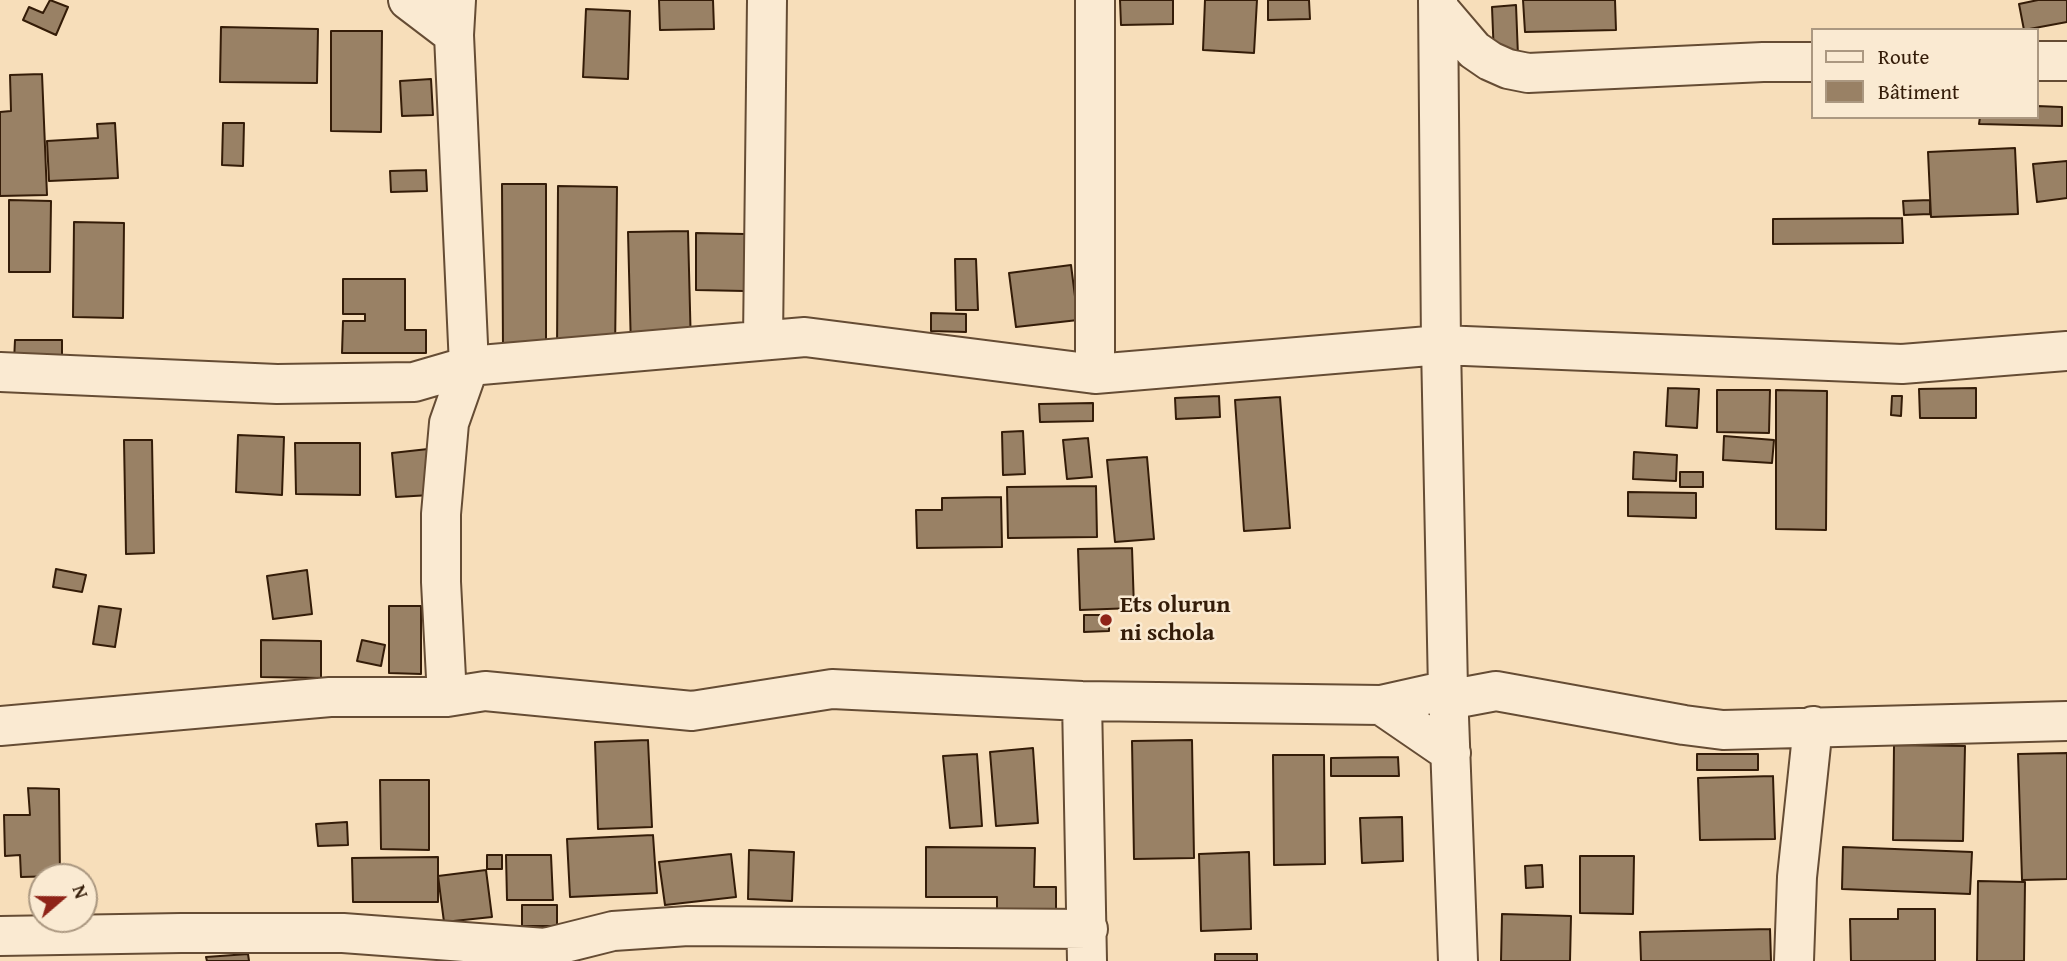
<!DOCTYPE html>
<meta charset="utf-8">
<style>
body{margin:0}
#map{position:relative;width:2067px;height:961px;overflow:hidden;background:#f7deba;font-family:"Gentium Book Plus",serif}
canvas{display:block}
.legend{position:absolute;left:1811px;top:28px;width:228px;height:91px;box-sizing:border-box;background:#faead2;border:2px solid #ab9881;margin:0;padding:9px 12px;list-style:none;font-size:21px;color:#341c08}
.legend li{display:flex;align-items:center;gap:14px;height:35px}
.legend b{width:35px;border:2px solid #ab9881}
.north{position:absolute;left:28px;top:863px;width:70px;height:70px;box-sizing:border-box;background:#faead2;border:2px solid #ab9881;border-radius:50%;rotate:70deg;font-size:19px;font-weight:700;line-height:28px;text-align:center;color:#341c08}
.north::after{content:'';display:block;margin:auto;width:24px;height:32px;background:#8f2418;clip-path:polygon(50% 0,100% 100%,50% 72%,0 100%)}
</style>
<div id="map">
<canvas width="2067" height="961"></canvas>
<ul class="legend">
<li><b style="height:9px;background:#faead2"></b>Route</li>
<li><b style="height:19px;background:#998165"></b>Bâtiment</li>
</ul>
<div class="north">N</div>
</div>
<script>
const g = document.querySelector('canvas').getContext('2d');
g.lineJoin = 'round';
function fill(path, color) {
  g.fillStyle = color;
  g.fill(path, 'evenodd');
}
function shape(rows) {
  const path = new Path2D();
  for (const r of rows) {
    path.moveTo(r[0], r[1]);
    for (let i = 2; i < r.length; i += 2) path.lineTo(r[i], r[i + 1]);
  }
  return path;
}
function stroke(path, color, width, dash) {
  g.strokeStyle = color;
  g.lineWidth = width;
  g.lineCap = dash ? 'butt' : 'round';
  g.setLineDash(dash || []);
  g.stroke(path);
}
function label(font, color, halo, rows, align = 'center') {
  g.font = font + ' "Gentium Book Plus",serif';
  g.lineWidth = 5;
  g.setLineDash([]);
  g.textBaseline = 'middle';
  g.strokeStyle = halo;
  g.fillStyle = color;
  for (const [text, x, y, turn = 0] of rows) {
    g.save();
    g.translate(x, y);
    g.rotate((+turn || 0) * Math.PI / 180);
    g.textAlign = isNaN(turn) ? turn : align;
    if (halo) g.strokeText(text, 0, 0);
    g.fillText(text, 0, 0);
    g.restore();
  }
}
const building = shape([
 [50,0,68,7,56,35,23,20,29,7,43,13,50,0],
 [659,0,713,0,714,29,660,30,659,0],
 [1120,0,1173,0,1173,24,1121,25,1120,0],
 [1205,0,1257,0,1254,53,1203,50,1205,0],
 [1268,0,1309,0,1310,19,1268,20,1268,0],
 [1523,0,1615,0,1616,30,1525,32,1523,0],
 [2038,0,2067,0,2067,22,2024,30,2019,4,2038,0],
 [1516,5,1518,56,1494,57,1492,7,1516,5],
 [586,9,630,11,628,79,583,77,586,9],
 [221,27,318,29,317,83,220,82,221,27],
 [331,31,382,31,381,132,331,131,331,31],
 [42,74,47,195,0,196,0,112,11,111,10,75,42,74],
 [431,79,433,115,402,116,400,81,431,79],
 [2037,106,2062,107,2062,126,1979,124,1980,117,2037,117,2037,106],
 [115,123,118,178,49,181,47,141,98,138,97,124,115,123],
 [223,123,244,123,243,166,222,165,223,123],
 [2015,148,2018,214,1931,217,1928,152,2015,148],
 [2067,161,2067,198,2037,202,2033,164,2067,161],
 [426,170,427,191,391,192,390,171,426,170],
 [502,184,546,184,546,350,503,350,502,184],
 [558,186,617,187,615,353,557,352,558,186],
 [9,200,51,201,50,272,9,272,9,200],
 [1930,200,1930,214,1904,215,1903,201,1930,200],
 [1902,218,1903,243,1773,244,1773,219,1902,218],
 [74,222,124,223,123,318,73,317,74,222],
 [688,231,691,348,631,349,628,232,688,231],
 [696,233,745,234,744,291,696,290,696,233],
 [955,259,976,259,978,310,956,310,955,259],
 [1071,265,1078,320,1016,327,1009,273,1071,265],
 [343,279,405,279,405,330,426,330,426,353,342,353,343,321,365,321,365,314,343,314,343,279],
 [931,313,966,314,966,332,931,331,931,313],
 [15,340,62,340,62,362,14,361,15,340],
 [1668,388,1699,389,1697,428,1666,426,1668,388],
 [1976,388,1976,418,1920,418,1919,389,1976,388],
 [1717,390,1770,390,1769,433,1717,432,1717,390],
 [1776,390,1827,391,1826,530,1776,529,1776,390],
 [1219,396,1220,417,1176,419,1175,398,1219,396],
 [1892,396,1902,396,1901,416,1891,415,1892,396],
 [1280,397,1290,528,1244,531,1235,400,1280,397],
 [1093,403,1093,421,1040,422,1039,404,1093,403],
 [1023,431,1025,474,1003,475,1002,432,1023,431],
 [238,435,284,437,282,495,236,492,238,435],
 [1724,436,1774,440,1772,463,1723,460,1724,436],
 [1088,438,1092,477,1067,479,1063,440,1088,438],
 [124,440,152,440,154,553,126,554,124,440],
 [295,443,360,443,360,495,296,494,295,443],
 [428,449,431,495,396,497,392,453,428,449],
 [1634,452,1677,455,1676,481,1633,479,1634,452],
 [1147,457,1154,539,1115,542,1107,460,1147,457],
 [1680,472,1703,472,1703,487,1680,487,1680,472],
 [1096,486,1097,537,1008,538,1007,487,1096,486],
 [1628,492,1696,493,1696,518,1628,516,1628,492],
 [1001,497,1002,547,917,548,916,510,942,510,942,498,1001,497],
 [1132,548,1134,608,1080,610,1078,549,1132,548],
 [56,569,86,575,82,592,53,587,56,569],
 [307,570,312,614,273,619,267,576,307,570],
 [99,606,121,609,115,647,93,644,99,606],
 [389,606,421,606,421,674,389,673,389,606],
 [1084,615,1109,615,1109,631,1084,632,1084,615],
 [261,640,321,641,321,678,261,677,261,640],
 [362,640,385,645,381,666,357,661,362,640],
 [648,740,652,827,598,829,595,742,648,740],
 [1192,740,1194,858,1134,859,1132,741,1192,740],
 [1894,745,1965,746,1963,841,1893,840,1894,745],
 [1033,748,1038,823,996,826,990,752,1033,748],
 [2067,753,2067,879,2022,880,2018,754,2067,753],
 [977,754,982,826,950,828,943,756,977,754],
 [1697,754,1758,754,1758,770,1697,770,1697,754],
 [1273,755,1324,755,1325,864,1274,865,1273,755],
 [1398,757,1399,776,1331,776,1331,758,1398,757],
 [1773,776,1775,839,1700,840,1698,778,1773,776],
 [380,780,429,780,429,850,381,849,380,780],
 [28,788,59,789,60,876,21,877,20,855,5,856,4,815,30,815,28,788],
 [1402,817,1403,861,1362,863,1360,818,1402,817],
 [347,822,348,845,318,846,316,824,347,822],
 [653,835,657,893,570,897,567,839,653,835],
 [926,847,1035,848,1034,887,1056,887,1056,919,997,919,997,897,926,897,926,847],
 [1843,847,1972,852,1970,894,1842,889,1843,847],
 [749,850,794,852,792,901,748,899,749,850],
 [1249,852,1251,929,1201,931,1199,854,1249,852],
 [731,854,736,897,665,905,659,862,731,854],
 [487,855,502,855,502,869,487,869,487,855],
 [506,855,551,855,553,900,507,900,506,855],
 [1580,856,1634,856,1633,914,1580,913,1580,856],
 [438,857,438,902,353,902,352,858,438,857],
 [1542,865,1543,887,1526,888,1525,866,1542,865],
 [486,870,492,917,444,922,438,876,486,870],
 [1978,881,2025,882,2024,961,1977,961,1978,881],
 [522,905,557,905,557,926,522,926,522,905],
 [1898,909,1935,909,1935,961,1851,961,1850,919,1898,919,1898,909],
 [1502,914,1571,916,1570,961,1501,961,1502,914],
 [1770,929,1771,961,1641,961,1640,932,1770,929],
 [248,954,249,961,207,961,206,957,248,954],
 [1215,954,1257,954,1257,961,1215,961,1215,954]
]);
fill(building, '#998165');
stroke(building, '#341c08', 2);
const minor = shape([
 [408,0,454,35],
 [1438,0,1441,345,1448,690,1458,961],
 [1439,9,1474,50,1490,61,1508,69,1528,73,1763,62,1813,62],
 [2037,61,2067,61],
 [763,340,767,0],
 [0,372,277,384,414,382,469,366,805,337,1095,374,1441,345,1902,364,2067,351],
 [1095,374,1095,0],
 [447,697,441,582,441,514,449,423,469,366,454,35,456,0],
 [1448,700,1496,691,1684,725,1723,730,2067,721],
 [1082,701,1087,961],
 [1381,705,1451,753],
 [0,726,330,697,447,697,485,691,692,711,832,689,1082,701,1381,705,1448,690],
 [0,936,181,933,343,933,545,948,613,931,688,926,1088,929],
 [1794,961,1797,877,1813,726]
]);
stroke(minor, '#654c34', 42);
stroke(minor, '#faead2', 38);
for (const [x, y, r, color] of [
 [1106,620,7,"#8f2418"]
]) {
  const dot = new Path2D();
  dot.arc(x, y, r, 0, 2 * Math.PI);
  g.fillStyle = color;
  g.fill(dot);
  stroke(dot, '#faead2', 2.5);
}
label('bold 24px', '#341c08', '#faead2', [
 ["Ets olurun",1120,606],
 ["ni schola",1120,634]
], 'left');
</script>
